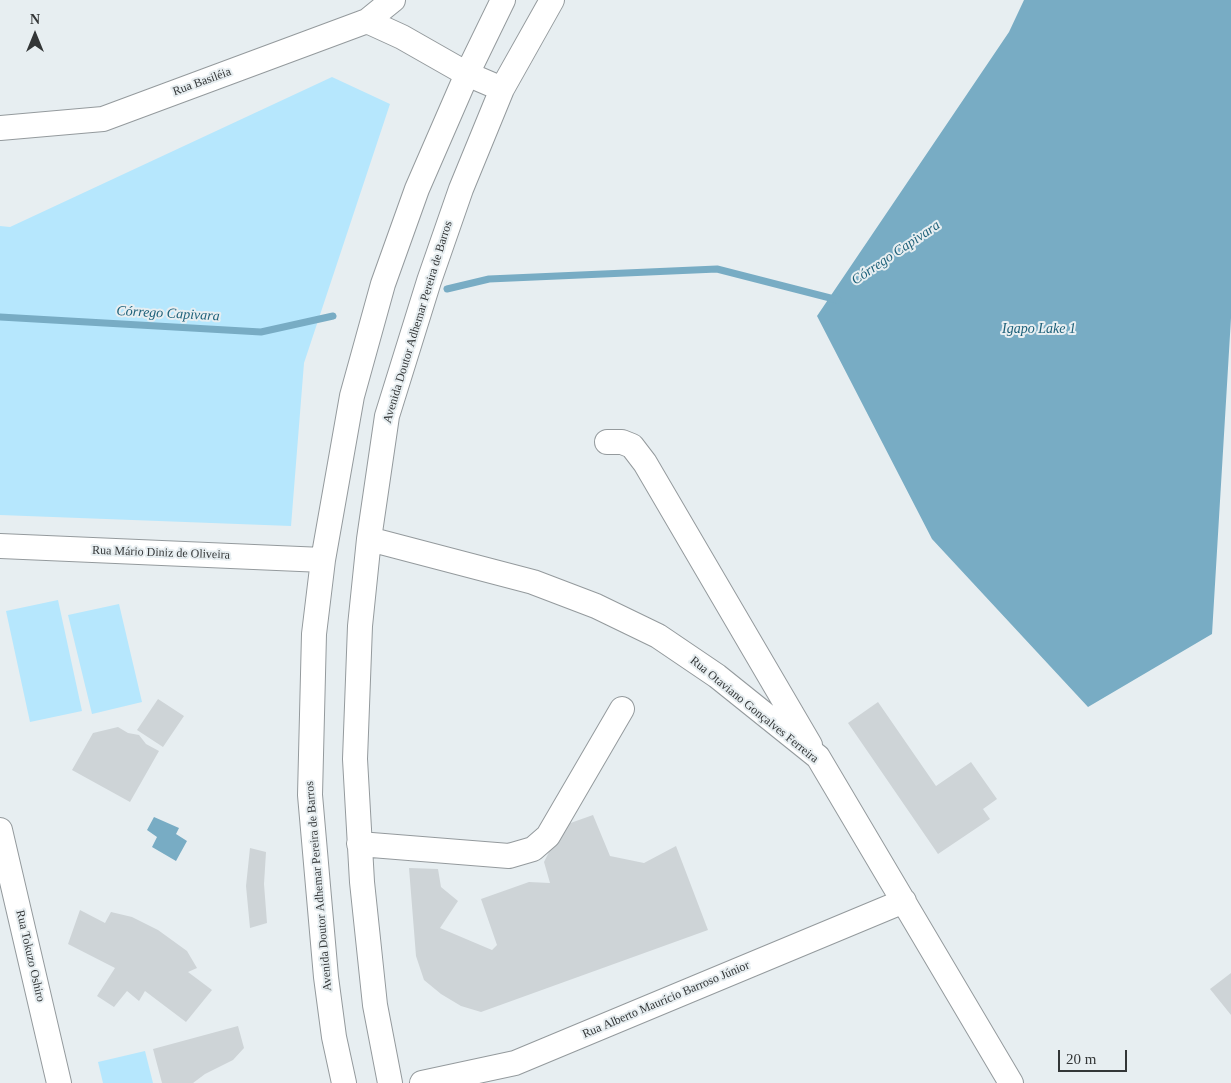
<!DOCTYPE html>
<meta charset="utf-8">
<style>
body{margin:0}
#map{position:relative;width:1231px;height:1083px;overflow:hidden;background:#e7eef1;font-family:"Times New Roman",serif}
canvas{display:block}
.north{position:absolute;left:10px;top:10px;width:50px;height:50px;-webkit-text-stroke:4px #e7eef1;paint-order:stroke;rotate:0deg;font-size:14px;font-weight:700;line-height:20px;text-align:center;color:#333637}
.north::after{content:'';display:block;margin:auto;width:18px;height:22px;background:#333637;clip-path:polygon(50% 0,100% 100%,50% 72%,0 100%)}
.scale{position:absolute;left:1058px;top:1050px;width:69px;height:22px;box-sizing:border-box;border:2px solid #333637;border-top:0;padding-left:6px;font-size:15px;line-height:18px;white-space:nowrap;color:#333637;-webkit-text-stroke:4px #e7eef1;paint-order:stroke}
</style>
<div id="map">
<canvas width="1231" height="1083"></canvas>
<div class="north">N</div>
<div class="scale">20 m</div>
</div>
<script>
const g = document.querySelector('canvas').getContext('2d');
g.lineJoin = 'round';
function fill(path, color) {
  g.fillStyle = color;
  g.fill(path, 'evenodd');
}
function shape(rows) {
  const path = new Path2D();
  for (const r of rows) {
    path.moveTo(r[0], r[1]);
    for (let i = 2; i < r.length; i += 2) path.lineTo(r[i], r[i + 1]);
  }
  return path;
}
function stroke(path, color, width, dash) {
  g.strokeStyle = color;
  g.lineWidth = width;
  g.lineCap = dash ? 'butt' : 'round';
  g.setLineDash(dash || []);
  g.stroke(path);
}
function label(font, color, halo, rows, align = 'center') {
  g.font = font + ' "Times New Roman",serif';
  g.lineWidth = 4;
  g.setLineDash([]);
  g.textBaseline = 'middle';
  g.strokeStyle = halo;
  g.fillStyle = color;
  for (const [text, x, y, turn = 0] of rows) {
    g.save();
    g.translate(x, y);
    g.rotate((+turn || 0) * Math.PI / 180);
    g.textAlign = isNaN(turn) ? turn : align;
    if (halo) g.strokeText(text, 0, 0);
    g.fillText(text, 0, 0);
    g.restore();
  }
}
fill(shape([
 [332,77,390,104,304,363,291,526,0,515,0,226,10,227],
 [58,600,82,711,30,722,6,611],
 [119,604,142,702,92,714,68,615],
 [145,1051,153,1083,103,1083,98,1062]
]), '#b6e7fd');
fill(shape([
 [1024,0,1231,0,1231,318,1212,634,1088,707,932,539,817,316,1009,32],
 [154,817,179,828,176,834,187,841,176,861,152,847,157,837,147,830]
]), '#78acc4');
stroke(shape([
 [447,289,489,279,717,269,838,300],
 [0,317,261,332,333,316]
]), '#78acc4', 7);
fill(shape([
 [158,699,184,716,163,747,137,730],
 [878,702,936,786,971,762,997,799,983,809,990,819,938,854,848,723],
 [118,727,128,733,139,735,146,744,159,751,130,802,72,770,93,733],
 [593,815,610,856,644,863,676,846,708,930,481,1012,461,1006,441,994,424,980,416,956,409,868,438,869,441,887,458,901,440,928,492,950,497,945,481,899,529,882,550,883,544,862,562,826],
 [250,848,266,852,264,884,267,923,250,928,246,886],
 [80,910,105,923,111,912,132,917,158,930,187,951,197,968,188,972,212,990,186,1022,145,991,139,1001,127,991,114,1007,97,996,115,968,68,944],
 [1231,973,1231,1015,1210,989],
 [238,1026,244,1048,233,1060,205,1074,193,1083,162,1083,153,1049]
]), '#ced4d7');
const minor = shape([
 [367,21,402,37,467,74,502,89],
 [0,128,103,119,367,21,393,0],
 [607,442,622,442,632,446,645,463,810,745],
 [369,539,533,582,596,606,658,636,717,676,818,757,1011,1083],
 [0,546,323,560],
 [0,830,59,1083],
 [359,844,509,856,533,849,548,836,622,709],
 [344,1083,334,1037,326,977,310,795,314,634,323,560,352,396,383,284,417,189,467,74,503,0],
 [390,1083,375,1005,362,882,355,759,360,626,369,539,387,416,429,281,461,189,502,89,552,0],
 [422,1083,515,1063,904,901]
]);
stroke(minor, '#949a9d', 26);
stroke(minor, '#fff', 24);
label('12px', '#333637', '#e7eef1', [
 ["Rua Basiléia",202,82,-20],
 ["Avenida Doutor Adhemar Pereira de Barros",418,322,-73],
 ["Rua Mário Diniz de Oliveira",161,553,2],
 ["Rua Otaviano Gonçalves Ferreira",754,710,39],
 ["Avenida Doutor Adhemar Pereira de Barros",319,886,-95],
 ["Rua Tokuzo Oshiro",30,956,77],
 ["Rua Alberto Maurício Barroso Júnior",666,1000,-23]
]);
label('italic 14px', '#1d6079', '#e7eef1', [
 ["Córrego Capivara",896,253,-34],
 ["Córrego Capivara",168,314,3],
 ["Igapo Lake 1",1039,329]
]);
</script>
